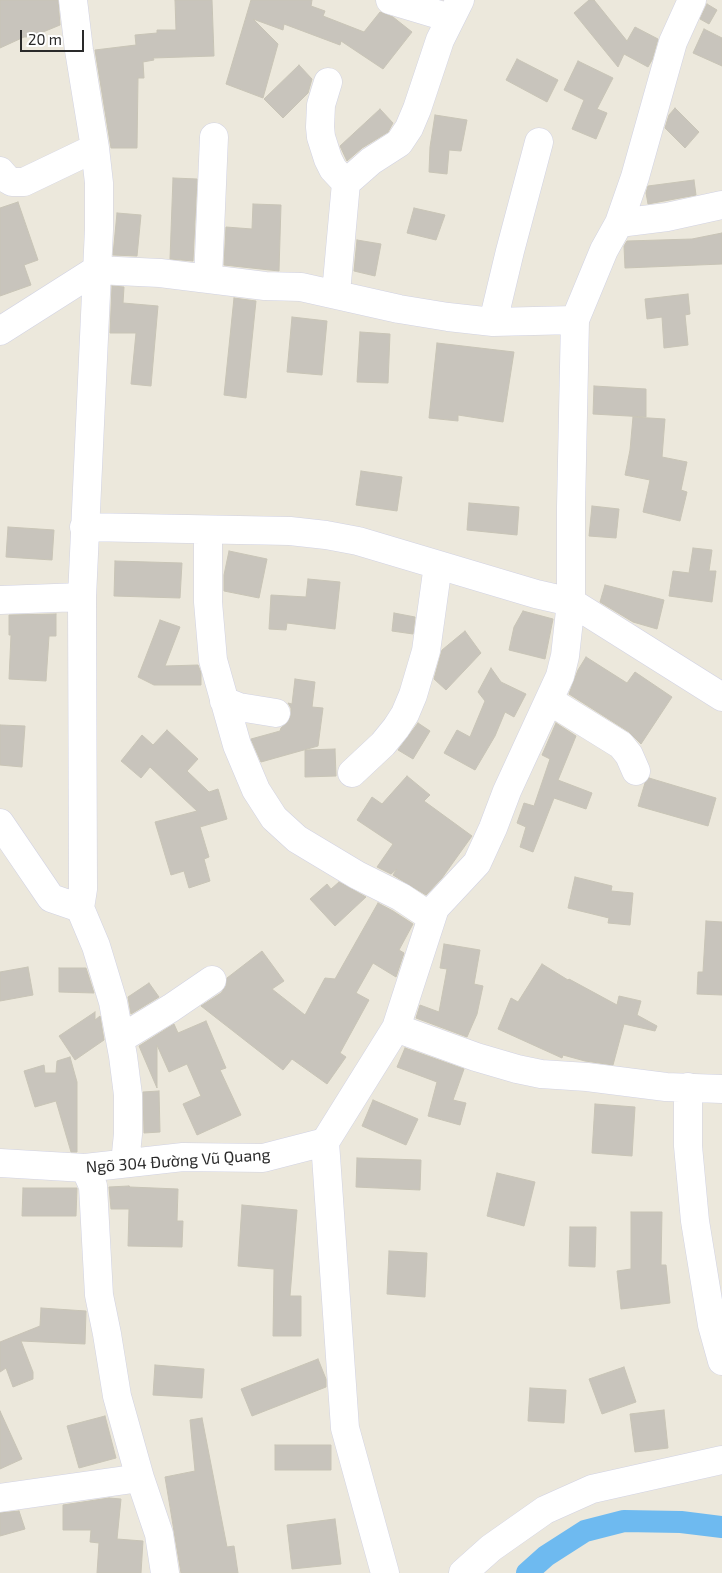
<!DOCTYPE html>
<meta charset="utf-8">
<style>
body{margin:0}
#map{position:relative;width:722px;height:1573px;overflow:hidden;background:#ece8dc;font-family:"Exo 2",sans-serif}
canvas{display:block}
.scale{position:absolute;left:20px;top:30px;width:64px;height:22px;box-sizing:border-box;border:2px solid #2a2a2a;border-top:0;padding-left:6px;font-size:15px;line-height:18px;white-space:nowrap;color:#2a2a2a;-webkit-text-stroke:4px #fff;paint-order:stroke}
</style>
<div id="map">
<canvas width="722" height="1573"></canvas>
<div class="scale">20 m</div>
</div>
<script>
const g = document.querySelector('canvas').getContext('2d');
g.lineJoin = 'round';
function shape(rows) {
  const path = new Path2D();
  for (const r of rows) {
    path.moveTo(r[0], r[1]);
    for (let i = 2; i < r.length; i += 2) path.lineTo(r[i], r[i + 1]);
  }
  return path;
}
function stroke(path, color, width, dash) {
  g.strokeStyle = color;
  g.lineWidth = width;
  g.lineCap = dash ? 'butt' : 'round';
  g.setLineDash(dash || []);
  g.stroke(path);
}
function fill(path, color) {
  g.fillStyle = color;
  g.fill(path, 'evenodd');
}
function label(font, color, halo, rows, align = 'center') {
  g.font = font + ' "Exo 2",sans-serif';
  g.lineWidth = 4.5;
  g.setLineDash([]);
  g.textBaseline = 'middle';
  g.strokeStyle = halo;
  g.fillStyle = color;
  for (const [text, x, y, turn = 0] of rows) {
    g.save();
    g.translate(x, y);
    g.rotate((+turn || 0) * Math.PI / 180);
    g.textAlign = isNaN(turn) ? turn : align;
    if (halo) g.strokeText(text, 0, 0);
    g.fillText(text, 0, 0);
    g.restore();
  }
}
stroke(shape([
 [527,1573,546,1556,585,1531,624,1521,681,1522,722,1527]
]), '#6ebaf0', 22);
const building = shape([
 [0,0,58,0,60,25,31,37,24,37,0,48,0,0],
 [175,0,212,0,214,56,153,58,154,60,143,62,144,78,138,78,137,148,111,148,95,50,136,45,135,35,157,33,157,30,176,30,175,0],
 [251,0,312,0,311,6,325,11,323,16,364,32,380,12,393,17,412,32,383,69,341,41,340,45,284,24,283,30,253,19,278,44,263,98,226,84,251,0],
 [589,0,594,0,627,41,635,27,658,39,652,60,648,67,624,54,618,67,574,13,589,0],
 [707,4,717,10,709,24,700,19,707,4],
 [704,29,722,38,722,66,693,53,704,29],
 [517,59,558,80,547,102,506,80,517,59],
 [578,61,613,78,597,109,607,113,596,139,572,129,584,100,564,90,578,61],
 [299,65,312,79,308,93,283,118,264,99,299,65],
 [675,108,699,132,685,148,665,128,669,115,675,108],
 [380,109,393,123,388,132,362,148,347,161,340,146,380,109],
 [435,115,467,120,461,151,449,150,447,174,429,172,430,147,435,115],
 [173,178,197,179,193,261,170,259,173,178],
 [694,180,696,195,648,204,646,193,648,186,694,180],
 [18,202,38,260,24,265,31,285,0,296,0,208,18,202],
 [253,204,281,205,279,271,224,265,226,227,252,229,253,204],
 [414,208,445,215,436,240,407,233,414,208],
 [117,213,141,215,137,256,113,255,117,213],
 [722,233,722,264,625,268,624,246,627,241,692,239,722,233],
 [357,240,381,244,375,276,354,271,357,240],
 [112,286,124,287,123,303,158,306,151,386,131,384,136,333,110,333,112,286],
 [688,294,690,314,685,315,688,345,664,348,662,317,647,319,645,299,688,294],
 [234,298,256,301,246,398,224,395,234,298],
 [292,317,327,321,322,375,287,372,292,317],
 [360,332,390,334,388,383,357,382,360,332],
 [437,343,514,352,503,422,458,415,458,421,429,418,437,343],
 [594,386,646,389,646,417,593,414,594,386],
 [633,417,665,419,662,457,687,462,681,490,687,492,680,521,643,512,650,480,625,475,630,450,633,417],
 [361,471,402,477,397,511,356,505,361,471],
 [469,503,519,507,517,535,467,530,469,503],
 [592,506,619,509,616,538,589,536,592,506],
 [8,527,54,530,52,560,6,557,8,527],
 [693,548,712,550,709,571,716,571,712,602,669,596,673,571,689,573,693,548],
 [229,551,267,559,259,598,224,591,224,575,229,551],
 [115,561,182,563,180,598,114,596,115,561],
 [308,579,340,582,335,629,287,623,286,630,269,629,271,595,306,597,308,579],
 [605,585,664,600,657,629,633,622,600,602,605,585],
 [523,611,553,619,545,659,509,650,514,627,523,611],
 [394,613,415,617,413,634,392,631,394,613],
 [56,614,56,636,49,636,46,681,9,679,11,635,9,635,9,615,56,614],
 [160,620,180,627,165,666,198,665,201,673,201,685,154,685,138,677,160,620],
 [465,631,481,653,446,690,434,679,442,650,465,631],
 [586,657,627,683,635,672,672,697,641,744,629,732,569,694,578,670,586,657],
 [491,668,501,682,526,694,514,717,505,712,495,736,475,770,444,753,457,730,470,737,485,701,478,692,491,668],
 [295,679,315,682,312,707,323,708,318,746,261,762,251,739,280,731,281,728,288,722,291,715,291,708,288,703,292,704,295,679],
 [418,723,430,731,413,759,398,750,418,723],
 [556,723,576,736,558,780,592,793,586,809,554,798,533,852,520,847,526,827,517,823,524,803,534,806,550,759,542,755,556,723],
 [0,725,25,726,22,767,0,765,0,725],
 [167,730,198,759,187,771,209,792,218,789,227,819,200,827,209,857,204,859,210,881,189,888,184,871,171,875,155,822,197,811,150,767,141,778,121,761,142,735,153,745,167,730],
 [335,749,336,776,305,777,305,750,335,749],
 [407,776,430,795,424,801,472,836,442,878,426,895,393,875,397,869,391,874,377,867,393,844,357,820,372,797,382,804,407,776],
 [649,778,716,798,708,826,638,806,645,783,649,778],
 [575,877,612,886,611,891,633,893,630,925,608,923,609,918,568,908,575,877],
 [339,882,366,897,335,926,310,899,327,884,331,889,339,882],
 [378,903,393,911,413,924,399,950,404,953,396,977,373,963,356,993,369,1000,340,1053,346,1057,327,1084,292,1059,283,1070,201,1006,221,993,226,986,227,978,262,951,284,981,272,989,305,1015,325,978,335,979,378,903],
 [706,921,722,922,722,995,697,994,698,972,703,972,706,921],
 [444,944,480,950,474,984,483,986,477,1014,467,1037,416,1018,420,1005,439,1012,447,969,440,968,444,944],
 [542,964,568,980,569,979,617,1005,619,996,641,1001,637,1015,657,1026,655,1031,624,1024,613,1065,585,1061,563,1055,562,1058,498,1029,511,998,518,1002,542,964],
 [28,967,33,995,0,1001,0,972,28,967],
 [59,968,86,968,94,993,59,992,59,968],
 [149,983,159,997,131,1014,128,997,149,983],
 [95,1012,95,1020,100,1016,104,1040,75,1060,59,1036,95,1012],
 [206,1021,226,1068,220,1070,241,1115,197,1135,183,1104,201,1096,187,1064,169,1072,157,1045,157,1088,139,1046,174,1024,178,1033,206,1021],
 [405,1048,464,1069,453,1100,466,1103,460,1125,428,1116,437,1082,397,1067,405,1048],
 [70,1057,77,1082,77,1152,71,1152,56,1101,35,1107,24,1071,44,1065,45,1073,56,1073,57,1061,70,1057],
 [159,1091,160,1132,144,1133,143,1092,159,1091],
 [373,1100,418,1119,406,1145,362,1126,373,1100],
 [595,1104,635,1107,632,1156,592,1153,595,1104],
 [357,1158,421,1160,420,1190,356,1187,357,1158],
 [497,1173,535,1182,524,1226,487,1216,497,1173],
 [129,1186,130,1187,178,1189,177,1221,183,1221,182,1247,128,1246,129,1209,111,1209,109,1187,129,1186],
 [23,1188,77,1188,76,1216,22,1216,23,1188],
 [242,1205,297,1210,290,1296,301,1296,301,1336,273,1336,274,1269,238,1266,242,1205],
 [631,1212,662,1212,661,1265,666,1265,670,1303,621,1309,617,1271,631,1269,631,1212],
 [570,1227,596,1227,595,1267,569,1266,570,1227],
 [389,1251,427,1253,425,1297,387,1294,389,1251],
 [41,1308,86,1311,85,1344,21,1341,33,1372,33,1379,13,1387,6,1368,0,1372,0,1342,40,1326,41,1308],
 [318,1359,326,1379,326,1387,252,1416,241,1389,318,1359],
 [155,1365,204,1369,202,1398,153,1395,155,1365],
 [624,1367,636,1402,602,1414,589,1379,624,1367],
 [530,1388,566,1390,564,1423,528,1421,530,1388],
 [664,1410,668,1448,635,1452,630,1414,664,1410],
 [0,1411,22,1459,0,1469,0,1411],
 [105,1416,116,1458,79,1468,67,1426,105,1416],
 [202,1418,227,1547,234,1546,238,1573,181,1573,165,1477,195,1471,190,1420,202,1418],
 [275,1445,331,1445,331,1470,275,1470,275,1445],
 [109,1498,121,1499,117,1539,143,1541,141,1573,97,1573,99,1543,90,1542,91,1530,63,1530,63,1505,109,1498],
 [19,1511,25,1529,0,1536,0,1513,19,1511],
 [335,1519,341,1564,292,1569,287,1525,335,1519]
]);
fill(building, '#c8c4bc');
stroke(building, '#c8c4b6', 1);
const minor = shape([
 [390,0,450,18],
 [328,82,321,105,320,127,321,137,328,159,333,169,346,183],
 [0,171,7,179,12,182,24,182,95,148],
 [619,223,667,217,722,205],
 [208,279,214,137],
 [336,293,346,183,371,161,399,143,409,128,417,109,440,40,460,0],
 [575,320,604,250,619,223,635,177,673,42,692,0],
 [493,322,510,251,539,142],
 [0,331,96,270,160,273,265,286,301,287,399,309,448,317,493,322,575,320,571,507,571,602,565,656,560,676,507,791,493,828,477,863,435,908,396,1028,325,1142,345,1428,385,1573],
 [84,527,290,531,326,535,358,541,536,594,571,602,722,697],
 [208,530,208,602,213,660,237,745,256,790,274,818,297,839,357,875,401,897,431,917],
 [0,600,82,597],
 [224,701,239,707,276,713],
 [550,701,621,745,629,755,636,771],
 [352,773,383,744,396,728,405,714,413,695,426,651,438,565],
 [0,823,51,898,80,908,83,889,82,597,99,229,99,183,95,148,79,50,73,0],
 [80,908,96,946,113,1002,123,1056,128,1095,128,1134,125,1163],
 [396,1028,476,1057,517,1069,541,1074,587,1077,666,1087,722,1089],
 [120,1039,171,1008,212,980],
 [688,1087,688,1146,695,1221,712,1325,722,1361],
 [0,1163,85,1168,183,1157,263,1158,325,1142],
 [85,1168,93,1186,99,1295,107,1334,117,1396,140,1478,159,1534,165,1573],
 [0,1498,140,1478],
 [463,1573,491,1548,545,1510,592,1489,722,1460]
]);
stroke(minor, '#d1d2e3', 29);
stroke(minor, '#fff', 28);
label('16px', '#2a2a2a', '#fff', [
 ["Ngõ 304 Đường Vũ Quang",178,1161,-4]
]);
</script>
